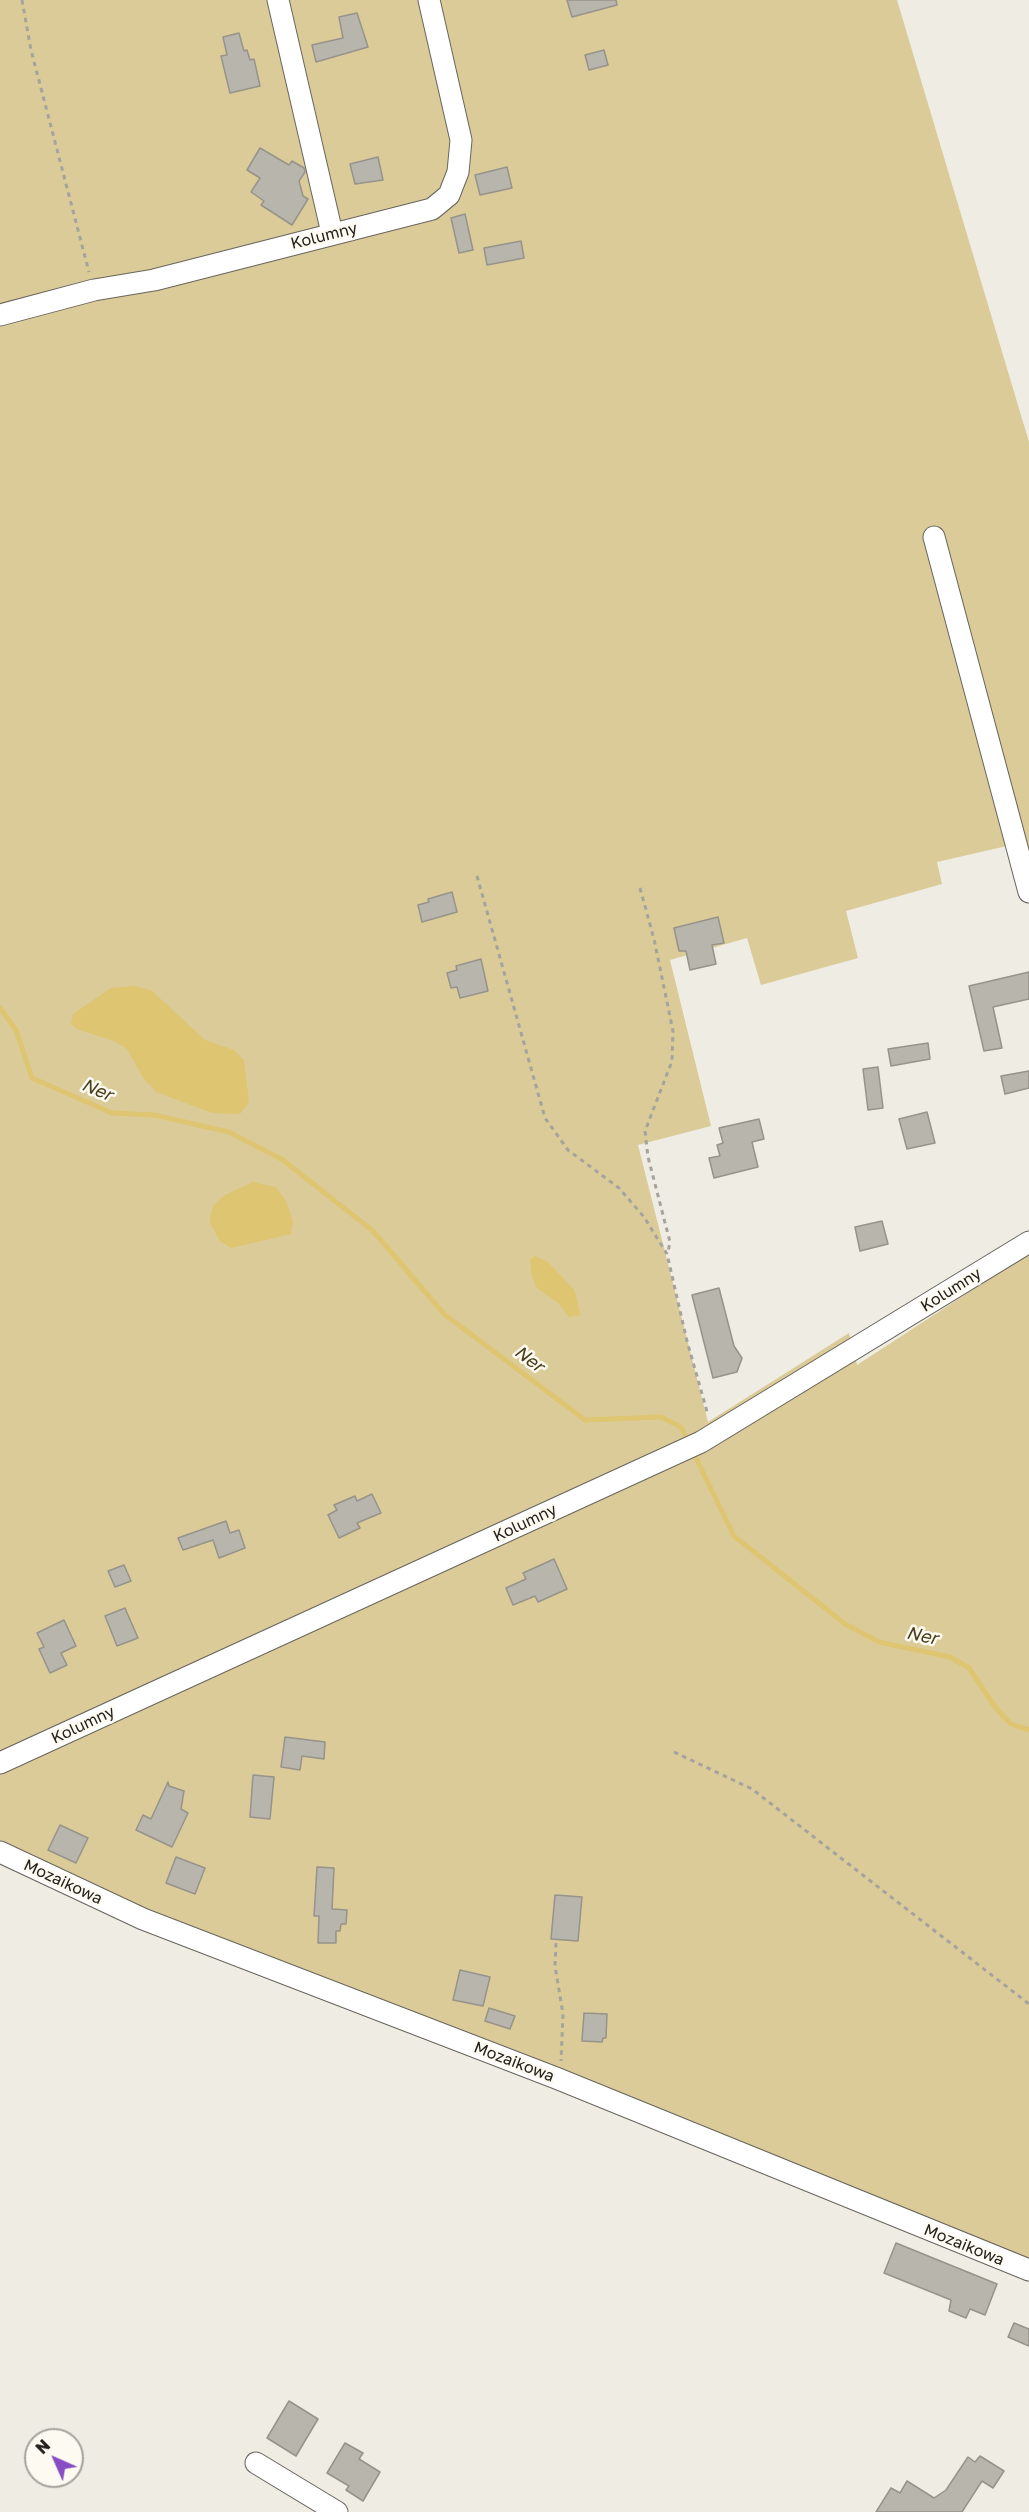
<!DOCTYPE html>
<style>
body{margin:0}
#map{position:relative;width:1029px;height:2512px;overflow:hidden;background:#efece4;font-family:"Golos Text",sans-serif}
canvas{display:block}
.north{position:absolute;left:24px;top:2428px;width:60px;height:60px;box-sizing:border-box;background:#fdfaf1;border:2px solid #a5a39d;border-radius:50%;rotate:315deg;font-size:16px;font-weight:700;line-height:24px;text-align:center;color:#22211e}
.north::after{content:'';display:block;margin:auto;width:21px;height:27px;background:#874ec5;clip-path:polygon(50% 0,100% 100%,50% 72%,0 100%)}
</style>
<div id="map">
<canvas width="1029" height="2512"></canvas>
<div class="north">N</div>
</div>
<script>
const g = document.querySelector('canvas').getContext('2d');
g.lineJoin = 'round';
function fill(path, color) {
  g.fillStyle = color;
  g.fill(path, 'evenodd');
}
function shape(rows) {
  const path = new Path2D();
  for (const r of rows) {
    path.moveTo(r[0], r[1]);
    for (let i = 2; i < r.length; i += 2) path.lineTo(r[i], r[i + 1]);
  }
  return path;
}
function stroke(path, color, width, dash) {
  g.strokeStyle = color;
  g.lineWidth = width;
  g.lineCap = dash ? 'butt' : 'round';
  g.setLineDash(dash || []);
  g.stroke(path);
}
function label(font, color, halo, rows, align = 'center') {
  g.font = font + ' "Golos Text",sans-serif';
  g.lineWidth = 5;
  g.setLineDash([]);
  g.textBaseline = 'middle';
  g.strokeStyle = halo;
  g.fillStyle = color;
  for (const [text, x, y, turn = 0] of rows) {
    g.save();
    g.translate(x, y);
    g.rotate((+turn || 0) * Math.PI / 180);
    g.textAlign = isNaN(turn) ? turn : align;
    if (halo) g.strokeText(text, 0, 0);
    g.fillText(text, 0, 0);
    g.restore();
  }
}
fill(shape([
 [0,0,897,0,1029,442,1029,850,1020,843,937,862,942,884,846,911,858,958,761,985,747,938,670,960,711,1126,638,1145,708,1422,849,1333,857,1365,1029,1253,1029,2265,177,1923,0,1844]
]), '#dbcb98');
fill(shape([
 [134,986,151,990,205,1040,234,1050,244,1060,249,1102,240,1114,212,1113,156,1092,144,1079,127,1049,114,1041,77,1029,71,1024,73,1014,111,988],
 [253,1182,276,1187,287,1203,293,1222,291,1234,231,1248,220,1241,210,1223,210,1216,214,1205,225,1195],
 [535,1256,548,1262,575,1291,580,1315,569,1317,558,1303,537,1288,532,1276,530,1260]
]), '#dec571');
stroke(shape([
 [0,1008,16,1030,32,1078,112,1113,154,1115,229,1132,283,1160,373,1231,444,1314,585,1420,661,1417,681,1427,688,1441],
 [692,1450,734,1536,845,1624,879,1642,950,1657,969,1668,995,1707,1011,1724,1029,1730]
]), '#dec571', 5);
const building = shape([
 [567,0,616,0,617,5,572,17,567,0],
 [357,13,368,47,316,62,312,45,343,38,339,17,357,13],
 [239,33,244,51,247,50,250,60,254,59,260,86,230,93,221,56,227,55,223,37,239,33],
 [604,50,608,65,589,70,585,55,604,50],
 [260,148,289,165,292,161,304,168,305,172,299,181,303,196,308,199,292,225,261,205,264,201,251,192,260,178,247,170,260,148],
 [378,157,383,180,355,184,350,164,378,157],
 [507,167,512,188,480,195,475,175,507,167],
 [465,214,473,250,459,253,451,218,465,214],
 [521,241,524,258,487,265,484,248,521,241],
 [452,892,457,912,422,922,418,905,429,902,428,899,452,892],
 [718,917,724,943,712,945,716,964,690,970,686,951,679,951,674,928,718,917],
 [481,959,488,991,460,998,457,987,451,988,447,973,457,970,456,966,481,959],
 [1029,972,1029,999,993,1007,1002,1048,984,1051,969,986,1029,972],
 [928,1043,930,1059,891,1066,888,1049,928,1043],
 [878,1067,883,1108,868,1110,863,1069,878,1067],
 [1029,1071,1029,1088,1005,1094,1001,1076,1029,1071],
 [927,1112,935,1143,907,1149,899,1119,927,1112],
 [759,1119,764,1139,752,1142,758,1167,714,1178,709,1158,720,1156,717,1145,723,1143,719,1128,759,1119],
 [882,1221,888,1244,860,1251,855,1227,882,1221],
 [719,1288,734,1346,742,1358,737,1372,713,1378,692,1295,719,1288],
 [372,1494,381,1513,357,1523,360,1528,339,1538,328,1515,337,1510,334,1505,355,1496,357,1501,372,1494],
 [226,1521,230,1533,239,1530,245,1548,219,1558,213,1540,183,1550,178,1538,226,1521],
 [554,1559,567,1589,538,1602,535,1596,513,1605,506,1588,526,1579,523,1573,554,1559],
 [124,1565,131,1581,115,1587,108,1571,124,1565],
 [125,1608,138,1638,117,1646,105,1616,125,1608],
 [64,1620,76,1646,61,1653,67,1665,50,1673,39,1649,44,1647,37,1633,64,1620],
 [285,1737,325,1742,324,1759,302,1756,300,1770,281,1767,285,1737],
 [253,1775,274,1777,270,1819,250,1817,253,1775],
 [168,1782,169,1786,184,1791,181,1809,188,1813,172,1847,136,1830,143,1815,151,1819,168,1782],
 [60,1825,88,1838,76,1863,48,1850,60,1825],
 [176,1857,205,1868,195,1894,166,1883,176,1857],
 [317,1867,334,1868,332,1909,347,1910,346,1924,341,1924,340,1931,336,1931,336,1943,318,1943,319,1916,314,1916,317,1867],
 [555,1895,582,1897,578,1941,551,1939,555,1895],
 [460,1970,490,1977,483,2006,453,2000,460,1970],
 [489,2008,515,2016,510,2029,485,2021,489,2008],
 [584,2013,607,2014,606,2038,603,2038,602,2042,582,2041,584,2013],
 [896,2243,997,2284,985,2315,970,2309,966,2318,949,2311,951,2300,884,2273,896,2243],
 [1014,2323,1029,2329,1029,2346,1008,2337,1014,2323],
 [289,2401,318,2419,296,2456,267,2438,289,2401],
 [345,2443,363,2453,359,2459,380,2472,363,2501,346,2490,349,2486,327,2473,345,2443],
 [980,2456,1004,2471,993,2488,982,2481,962,2512,876,2512,891,2488,900,2493,907,2481,934,2498,946,2490,968,2457,975,2462,980,2456]
]);
fill(building, '#b8b5ad');
stroke(building, '#96938b', 1.5);
const minor = shape([
 [278,0,332,233],
 [0,315,94,290,154,280,432,209,449,195,458,172,461,140,429,0],
 [934,537,1029,892],
 [0,1763,701,1442,1029,1242],
 [0,1852,143,1919,556,2078,1029,2270],
 [256,2463,337,2512]
]);
stroke(minor, '#68655e', 23);
stroke(shape([
 [22,0,31,50,89,272],
 [477,876,545,1118,568,1150,619,1188,644,1217,667,1254,687,1341,708,1415],
 [640,888,654,939,673,1031,672,1061,645,1131,648,1157,670,1242,668,1252],
 [674,1752,752,1789,1029,2004],
 [556,1943,555,1966,563,2014,561,2061]
]), '#a5a39d', 3, [4.5, 4.5]);
stroke(minor, '#fff', 21);
label('16px', '#22211e', '#fdfaf1', [
 ["Kolumny",324,236,-14],
 ["Kolumny",951,1290,-32],
 ["Kolumny",525,1523,-25],
 ["Kolumny",83,1725,-25],
 ["Mozaikowa",63,1882,25],
 ["Mozaikowa",514,2062,21],
 ["Mozaikowa",964,2245,22]
]);
label('italic 18px', '#4b401c', '#fdfaf1', [
 ["Ner",97,1090,23],
 ["Ner",529,1359,37],
 ["Ner",922,1636,12]
]);
</script>
